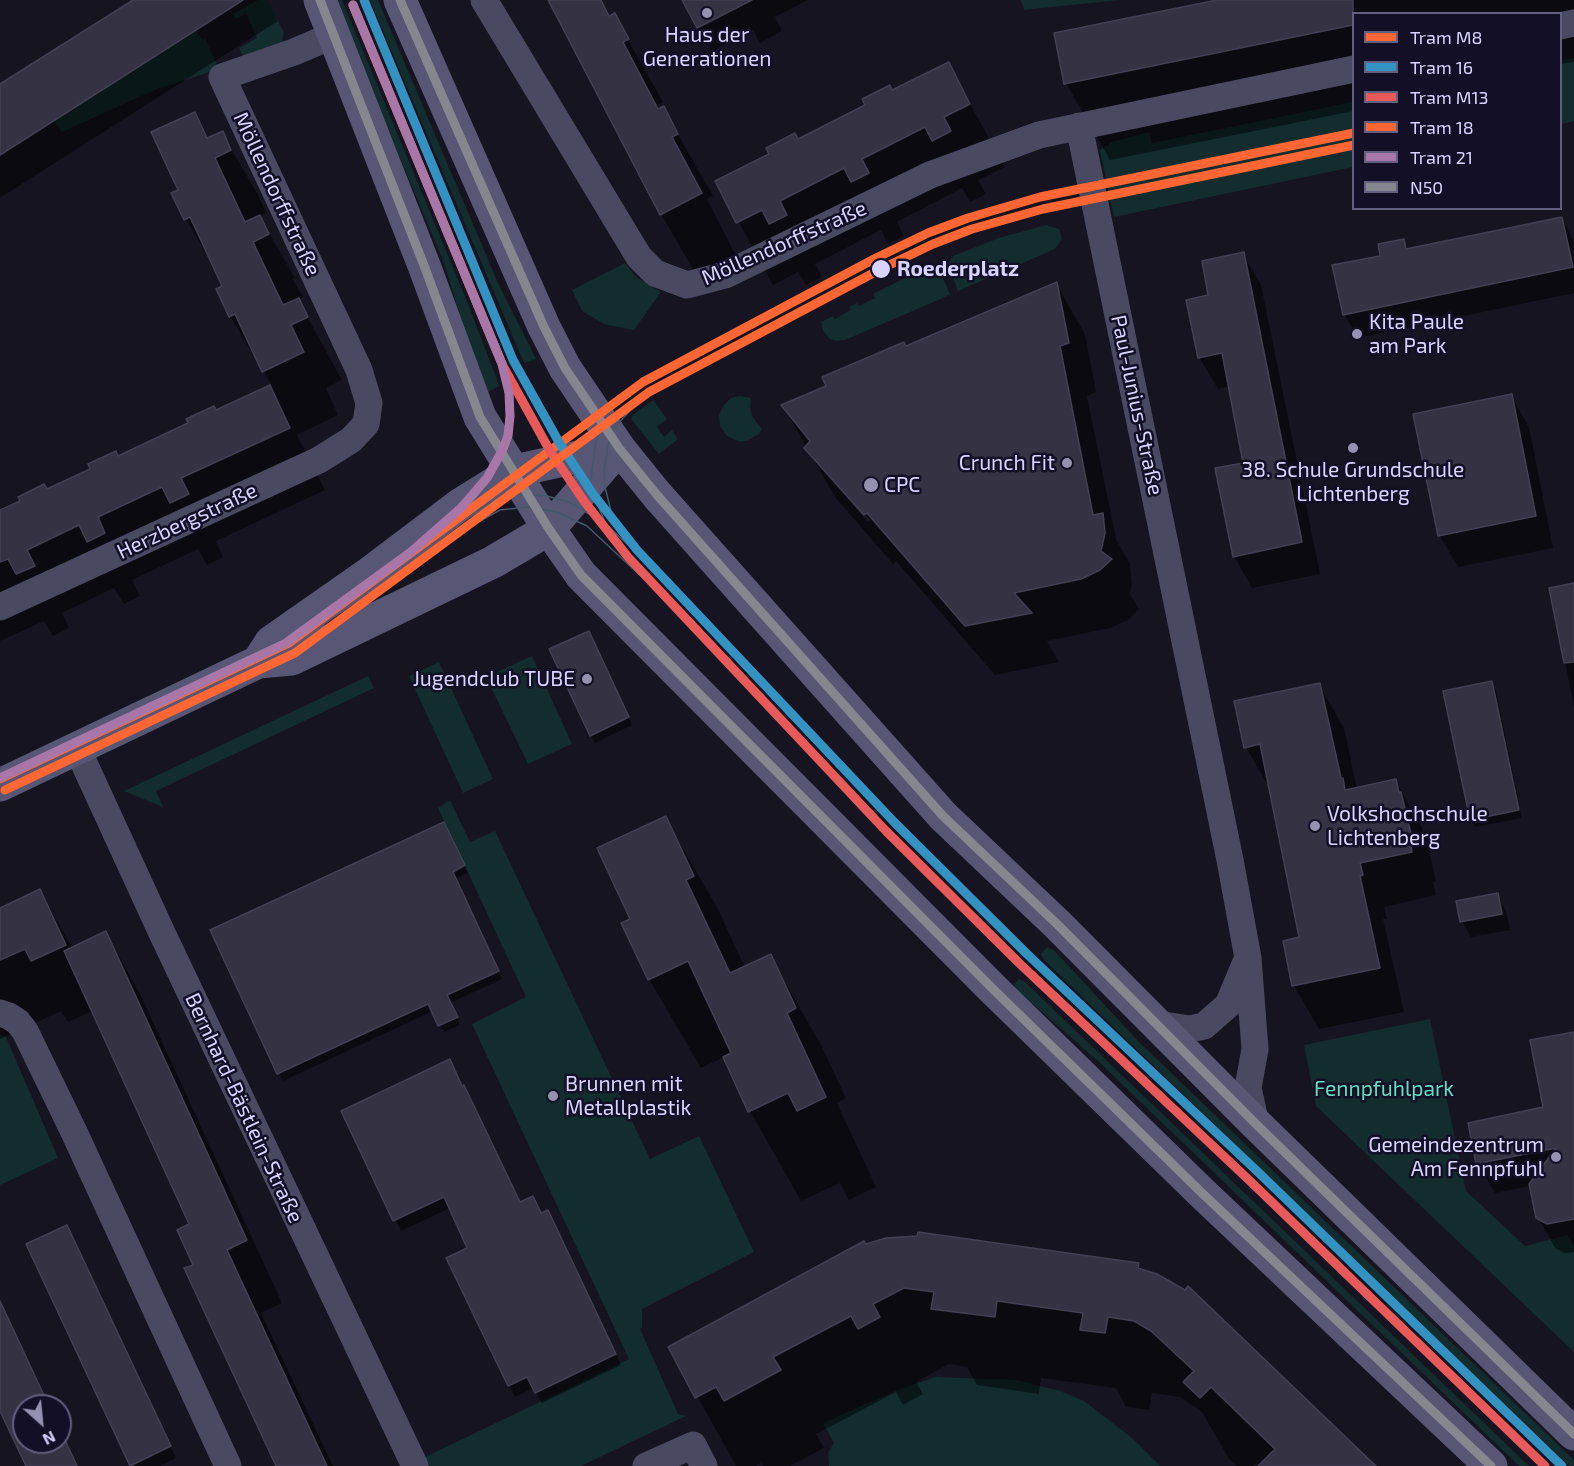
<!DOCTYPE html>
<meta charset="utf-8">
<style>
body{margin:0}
#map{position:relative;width:1574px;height:1466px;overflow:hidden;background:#161421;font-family:"Exo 2",sans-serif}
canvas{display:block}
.legend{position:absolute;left:1352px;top:12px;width:210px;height:198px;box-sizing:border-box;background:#130f26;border:2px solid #625e7d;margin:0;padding:8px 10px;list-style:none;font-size:18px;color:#d9d4ff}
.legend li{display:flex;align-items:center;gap:12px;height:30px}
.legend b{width:30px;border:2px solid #625e7d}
.north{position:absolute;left:12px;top:1394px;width:60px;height:60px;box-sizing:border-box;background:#130f26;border:2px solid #625e7d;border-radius:50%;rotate:153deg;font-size:16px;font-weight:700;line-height:24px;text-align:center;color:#d9d4ff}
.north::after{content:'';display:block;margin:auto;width:21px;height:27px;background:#9591b1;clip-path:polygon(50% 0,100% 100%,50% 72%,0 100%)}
</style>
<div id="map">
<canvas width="1574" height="1466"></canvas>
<ul class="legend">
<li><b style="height:8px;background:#f63"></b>Tram M8</li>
<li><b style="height:8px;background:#3392c2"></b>Tram 16</li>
<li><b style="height:8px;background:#e85a5a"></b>Tram M13</li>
<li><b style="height:8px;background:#f63"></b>Tram 18</li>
<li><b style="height:8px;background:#a877a8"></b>Tram 21</li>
<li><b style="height:8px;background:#85878e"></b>N50</li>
</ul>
<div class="north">N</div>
</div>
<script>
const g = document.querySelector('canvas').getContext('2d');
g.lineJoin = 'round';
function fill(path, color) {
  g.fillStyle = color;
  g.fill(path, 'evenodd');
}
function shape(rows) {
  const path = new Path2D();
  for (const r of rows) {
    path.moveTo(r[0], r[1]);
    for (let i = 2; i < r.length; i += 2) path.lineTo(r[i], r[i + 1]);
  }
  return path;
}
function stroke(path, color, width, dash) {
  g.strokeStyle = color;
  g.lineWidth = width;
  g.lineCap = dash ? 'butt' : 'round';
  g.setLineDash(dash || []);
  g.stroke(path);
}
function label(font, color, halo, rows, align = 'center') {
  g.font = font + ' "Exo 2",sans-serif';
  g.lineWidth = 5;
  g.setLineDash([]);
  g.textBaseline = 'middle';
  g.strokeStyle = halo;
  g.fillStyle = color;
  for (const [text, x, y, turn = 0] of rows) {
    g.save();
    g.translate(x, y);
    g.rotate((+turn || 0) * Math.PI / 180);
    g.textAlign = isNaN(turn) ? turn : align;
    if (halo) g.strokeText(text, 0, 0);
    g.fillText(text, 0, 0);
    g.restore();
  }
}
fill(shape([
 [258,0,268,0,284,33,281,47,245,61,239,48,257,38,246,13,236,19,233,14],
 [334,0,342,0,466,299,496,377,499,386,484,394,444,263],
 [370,0,378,0,498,283,536,359,524,363],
 [1021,0,1119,0,1024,10],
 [196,30,202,40,205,38,219,69,157,89,62,132,54,121],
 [1574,58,1574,121,1561,124,1561,60],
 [1353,102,1353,167,1114,217,1100,150,1112,142,1149,132,1152,143],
 [1046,225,1059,229,1062,239,1055,249,958,291,948,264,953,256,999,238],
 [625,263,636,277,661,292,634,330,604,324,582,311,572,290],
 [931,263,937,265,950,294,943,298,845,340,837,341,830,339,823,331,821,322,833,316,835,319,851,310,849,307,857,303,859,306,875,298,873,294,907,277,906,275],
 [739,396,751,398,750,406,752,416,762,429,759,434,747,441,738,441,727,436,720,426,719,415,723,406,731,398],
 [653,400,667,419,657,427,664,437,672,430,678,439,659,454,631,419,633,415],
 [532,656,572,744,528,764,486,677],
 [439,662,493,779,463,793,409,676],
 [368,676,374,688,156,791,163,807,124,791],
 [450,800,470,842,495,831,650,1159,699,1136,754,1252,642,1309,642,1327,640,1329,678,1414,686,1416,581,1466,427,1466,423,1458,629,1359,472,1024,526,997,438,808],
 [1047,947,1054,950,1137,1040,1574,1460,1574,1466,1569,1466,1044,960,1041,954],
 [1019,979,1024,981,1529,1466,1519,1466,1100,1063,1017,990,1014,984],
 [1430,1019,1466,1191,1525,1246,1567,1235,1574,1245,1574,1352,1316,1106,1304,1045],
 [0,1034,6,1037,58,1158,0,1185],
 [935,1377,1016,1380,1060,1391,1084,1401,1132,1438,1160,1466,829,1466,828,1453,834,1443,823,1423,895,1391]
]), '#132c2d');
fill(shape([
 [135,0,268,0,278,21,0,198,0,86],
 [550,0,602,0,611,17,614,15,663,102,658,105,660,109,663,108,713,196,707,199,736,256,697,276,661,214],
 [684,0,808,0,775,17,782,31,760,43,753,30,712,51],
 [1225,0,1574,0,1574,62,1560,64,1560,14,1354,14,1354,111,1110,160,1066,83],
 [948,64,1005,167,978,180,986,194,970,202,962,188,897,222,904,236,888,244,881,230,815,264,822,277,806,285,798,272,773,285,717,182],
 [194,114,208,139,222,133,258,195,266,213,259,216,295,278,292,278,303,297,298,300,342,380,326,388,338,415,297,435,325,490,216,541,223,557,207,565,198,549,132,580,140,596,124,604,114,588,62,613,69,628,53,636,44,621,0,641,0,512,272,386,230,316,222,281,186,219,179,191],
 [1562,219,1574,241,1574,293,1358,338,1344,314,1382,257,1404,240,1409,250],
 [1243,254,1261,285,1320,574,1252,588,1234,556,1244,464,1230,386,1218,389,1199,357],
 [1056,284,1085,334,1096,392,1087,396,1116,539,1130,564,1132,584,1130,594,1139,609,1128,620,1110,628,1047,641,1059,662,995,675,896,561,893,564,835,497,783,406,906,348],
 [829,473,870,520,868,522,832,481],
 [1511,396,1529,427,1553,548,1458,567,1440,536],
 [1574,585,1574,707,1551,590],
 [592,640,632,725,595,743,591,735],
 [1491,683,1496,690,1522,818,1475,827,1471,820,1445,692],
 [1319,685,1344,728,1357,789,1395,780,1420,824,1426,837,1436,881,1433,882,1436,895,1384,907,1387,919,1383,919,1404,1012,1319,1029,1294,986,1285,942,1301,938,1271,791,1246,747],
 [665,818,717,907,745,968,770,956,821,1045,846,1098,837,1103,876,1187,849,1200,840,1183,801,1201,750,1111,724,1057,701,1068,649,979,632,920],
 [448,831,468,873,456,879,502,979,450,1003,460,1025,444,1032,433,1011,283,1081,212,930],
 [40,891,73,949,106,933,141,996,282,1303,261,1313,333,1466,278,1466,195,1265,191,1225,93,1011,68,1022,61,1011,0,1039,0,910],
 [1497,895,1506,911,1510,930,1471,937,1462,921],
 [1574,1033,1574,1252,1565,1253,1555,1248,1538,1217,1531,1186,1495,1193,1478,1163,1544,1108],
 [455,1072,520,1204,553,1223,621,1365,542,1403,534,1388,515,1397,448,1259,469,1248,450,1208,401,1231,343,1112],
 [73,1238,176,1458,160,1466,132,1466,28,1245],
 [865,1246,1138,1264,1142,1270,1373,1466,1258,1466,1256,1463,1253,1466,1237,1466,1229,1459,1202,1412,1180,1397,1152,1393,1149,1410,1126,1407,1116,1388,1041,1378,1039,1394,977,1385,967,1367,949,1364,916,1382,923,1394,903,1405,896,1392,816,1434,824,1448,790,1466,763,1466,761,1463,756,1466,736,1466,670,1347]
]), '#0007');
const building = shape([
 [133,0,243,0,0,155,0,84,133,0],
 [548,0,601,0,609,16,615,13,629,39,623,42,658,109,664,106,678,134,672,137,702,193,660,215,548,0],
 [682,0,752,0,697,28,682,0],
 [1217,0,1353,0,1353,25,1064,84,1054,33,1217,0],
 [949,62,970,104,944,117,951,131,932,141,925,127,862,159,869,173,851,182,844,168,780,201,787,215,769,224,762,210,736,223,715,181,769,154,766,148,795,133,798,139,865,105,862,99,890,85,892,90,949,62],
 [195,112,207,138,223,131,231,150,215,158,245,222,260,215,269,234,253,242,283,305,299,298,308,317,291,325,304,352,262,372,235,314,229,317,216,289,222,286,190,217,184,220,171,193,178,190,151,132,195,112],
 [1562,217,1573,267,1343,315,1332,265,1380,256,1378,244,1404,239,1406,249,1562,217],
 [1244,252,1302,542,1233,557,1215,468,1243,463,1222,353,1198,358,1186,300,1208,295,1202,261,1244,252],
 [1057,282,1069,343,1060,346,1093,515,1103,513,1105,533,1101,551,1112,559,1100,570,1081,579,1014,593,1032,613,965,626,867,513,864,515,804,448,810,441,781,405,826,386,822,377,904,342,906,346,1057,282],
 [270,385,290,428,181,478,189,494,170,503,162,487,98,517,105,533,87,542,79,525,27,550,35,566,16,574,8,559,0,562,0,510,20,501,18,497,44,484,47,489,90,469,88,464,116,451,118,456,188,423,186,419,214,406,216,410,270,385],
 [1512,394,1536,516,1438,536,1413,414,1512,394],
 [1574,583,1574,662,1564,663,1549,588,1574,583],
 [589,631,629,717,590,736,549,649,589,631],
 [1492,681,1519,810,1470,820,1443,691,1492,681],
 [1320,683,1341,778,1343,778,1345,790,1396,779,1399,793,1401,792,1412,838,1410,838,1412,852,1360,863,1363,875,1360,876,1380,968,1292,986,1283,941,1299,937,1260,744,1244,748,1234,701,1320,683],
 [666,816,694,876,686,880,730,973,771,954,796,1008,787,1013,826,1097,797,1111,788,1093,748,1112,723,1057,731,1053,688,961,648,980,621,923,630,919,597,848,666,816],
 [444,822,465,865,453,872,499,971,447,995,458,1017,438,1026,428,1004,277,1074,210,930,444,822],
 [40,889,66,945,31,961,25,949,0,960,0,908,40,889],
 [1498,893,1502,914,1460,922,1456,901,1498,893],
 [106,931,247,1240,227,1250,327,1466,276,1466,184,1268,193,1265,177,1230,189,1224,64,951,106,931],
 [1574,1032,1574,1219,1547,1224,1536,1218,1529,1184,1556,1148,1476,1164,1468,1123,1543,1107,1530,1040,1574,1032],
 [450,1059,462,1086,464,1085,520,1202,533,1196,541,1213,548,1210,616,1354,535,1393,527,1377,508,1386,446,1258,467,1248,444,1197,393,1221,341,1111,450,1059],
 [67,1225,171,1446,130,1466,26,1244,67,1225],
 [918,1232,1139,1263,1138,1268,1157,1274,1185,1290,1188,1286,1376,1466,1258,1466,1275,1449,1211,1387,1200,1398,1183,1382,1194,1371,1151,1331,1134,1321,1108,1317,1105,1333,1080,1330,1083,1313,997,1301,995,1317,931,1309,934,1292,904,1288,873,1304,880,1317,858,1329,851,1316,773,1357,781,1370,724,1401,716,1387,695,1398,668,1347,864,1241,866,1244,886,1238,917,1236,918,1232],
 [0,1301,49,1406,24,1406,24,1442,60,1442,60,1429,77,1466,26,1466,0,1411,0,1301]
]);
fill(building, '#343243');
stroke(building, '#433f54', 1.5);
stroke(shape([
 [484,0,639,257,655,273,687,285,725,275,930,175,1039,135,1354,69],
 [1560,26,1574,23],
 [1079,126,1230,860,1248,958,1255,1049,1248,1088,1256,1124],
 [0,607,319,460,351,440,366,424,369,403,359,370,222,77,294,52,334,35],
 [77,748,162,933,415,1466],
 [0,1013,9,1016,18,1022,25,1031,74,1132,228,1466],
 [1157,1024,1190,1029,1204,1026,1228,1005,1246,962],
 [646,1466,693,1445,704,1466]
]), '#4a4962', 27);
stroke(shape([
 [320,0,425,268,480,417,549,529,581,575,992,988,1202,1193,1491,1466],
 [400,0,544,327,565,368,619,448,657,495,943,816,1057,924,1256,1124,1574,1434],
 [258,662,271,642,371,572,461,504,514,471,619,448],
 [0,785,258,662,292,659,493,562,549,529,619,448]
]), '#575674', 33);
stroke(shape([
 [605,522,593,494,591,479,596,441,602,423,612,409,634,389],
 [446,528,487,504,510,494,547,496,569,502,606,524,656,571],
 [451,537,500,510,529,507,557,512,587,526,646,581],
 [632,542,611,511,605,487,604,471,608,446,613,429,640,400]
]), '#43596b', 1.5);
stroke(shape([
 [320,0,425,268,480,417,549,529,581,575,992,988,1202,1193,1491,1466],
 [400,0,544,327,565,368,619,448,657,495,943,816,1057,924,1256,1124,1574,1434]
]), '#85878e', 9);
stroke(shape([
 [0,779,289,643,643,382,876,258,928,233,968,218,1040,197,1354,133]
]), '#f63', 9);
stroke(shape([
 [364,0,513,360,560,444,593,494,637,550,895,823,1027,954,1258,1172,1562,1466]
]), '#3392c2', 9);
stroke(shape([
 [353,5,503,366,550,451,584,501,628,557,886,831,1019,963,1250,1181,1545,1466]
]), '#e85a5a', 9);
stroke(shape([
 [5,790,295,653,649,392,881,269,933,244,972,229,1043,209,1354,145]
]), '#f63', 9);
stroke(shape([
 [0,778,286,643,411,552,461,508,487,478,502,451,508,436,510,416,509,393,502,364,353,5]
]), '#a877a8', 9);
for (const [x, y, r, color] of [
 [707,13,6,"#9591b1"],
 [881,269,10,"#d9d4ff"],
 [1357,334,6,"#9591b1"],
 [1353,448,6,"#9591b1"],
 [1067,463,6,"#9591b1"],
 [871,485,8,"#9591b1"],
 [587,679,6,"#9591b1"],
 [1315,826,6,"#9591b1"],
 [553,1096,6,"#9591b1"],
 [1556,1157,6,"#9591b1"]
]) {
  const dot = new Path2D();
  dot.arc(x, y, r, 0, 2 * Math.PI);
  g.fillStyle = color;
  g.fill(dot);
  stroke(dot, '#130f26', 2);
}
label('21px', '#d9d4ff', '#130f26', [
 ["Haus der",707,35,"center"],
 ["Generationen",707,59,"center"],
 ["Kita Paule",1369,322],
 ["am Park",1369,346],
 ["Crunch Fit",1055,463,"right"],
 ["38. Schule Grundschule",1353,470,"center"],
 ["Lichtenberg",1353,494,"center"],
 ["CPC",884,485],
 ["Jugendclub TUBE",575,679,"right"],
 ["Volkshochschule",1327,814],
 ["Lichtenberg",1327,838],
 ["Brunnen mit",565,1084],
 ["Metallplastik",565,1108],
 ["Gemeindezentrum",1544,1145,"right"],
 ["Am Fennpfuhl",1544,1169,"right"]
], 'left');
label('21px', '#d9d4ff', '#130f26', [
 ["Möllendorffstraße",277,194,65],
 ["Möllendorffstraße",784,243,-24],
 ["Paul-Junius-Straße",1137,405,78],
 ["Herzbergstraße",187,521,-25],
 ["Bernhard-Bästlein-Straße",244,1108,65]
]);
label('bold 21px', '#d9d4ff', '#130f26', [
 ["Roederplatz",897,269]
], 'left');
label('21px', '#5fe0c0', '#130f26', [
 ["Fennpfuhlpark",1384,1089]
]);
</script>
